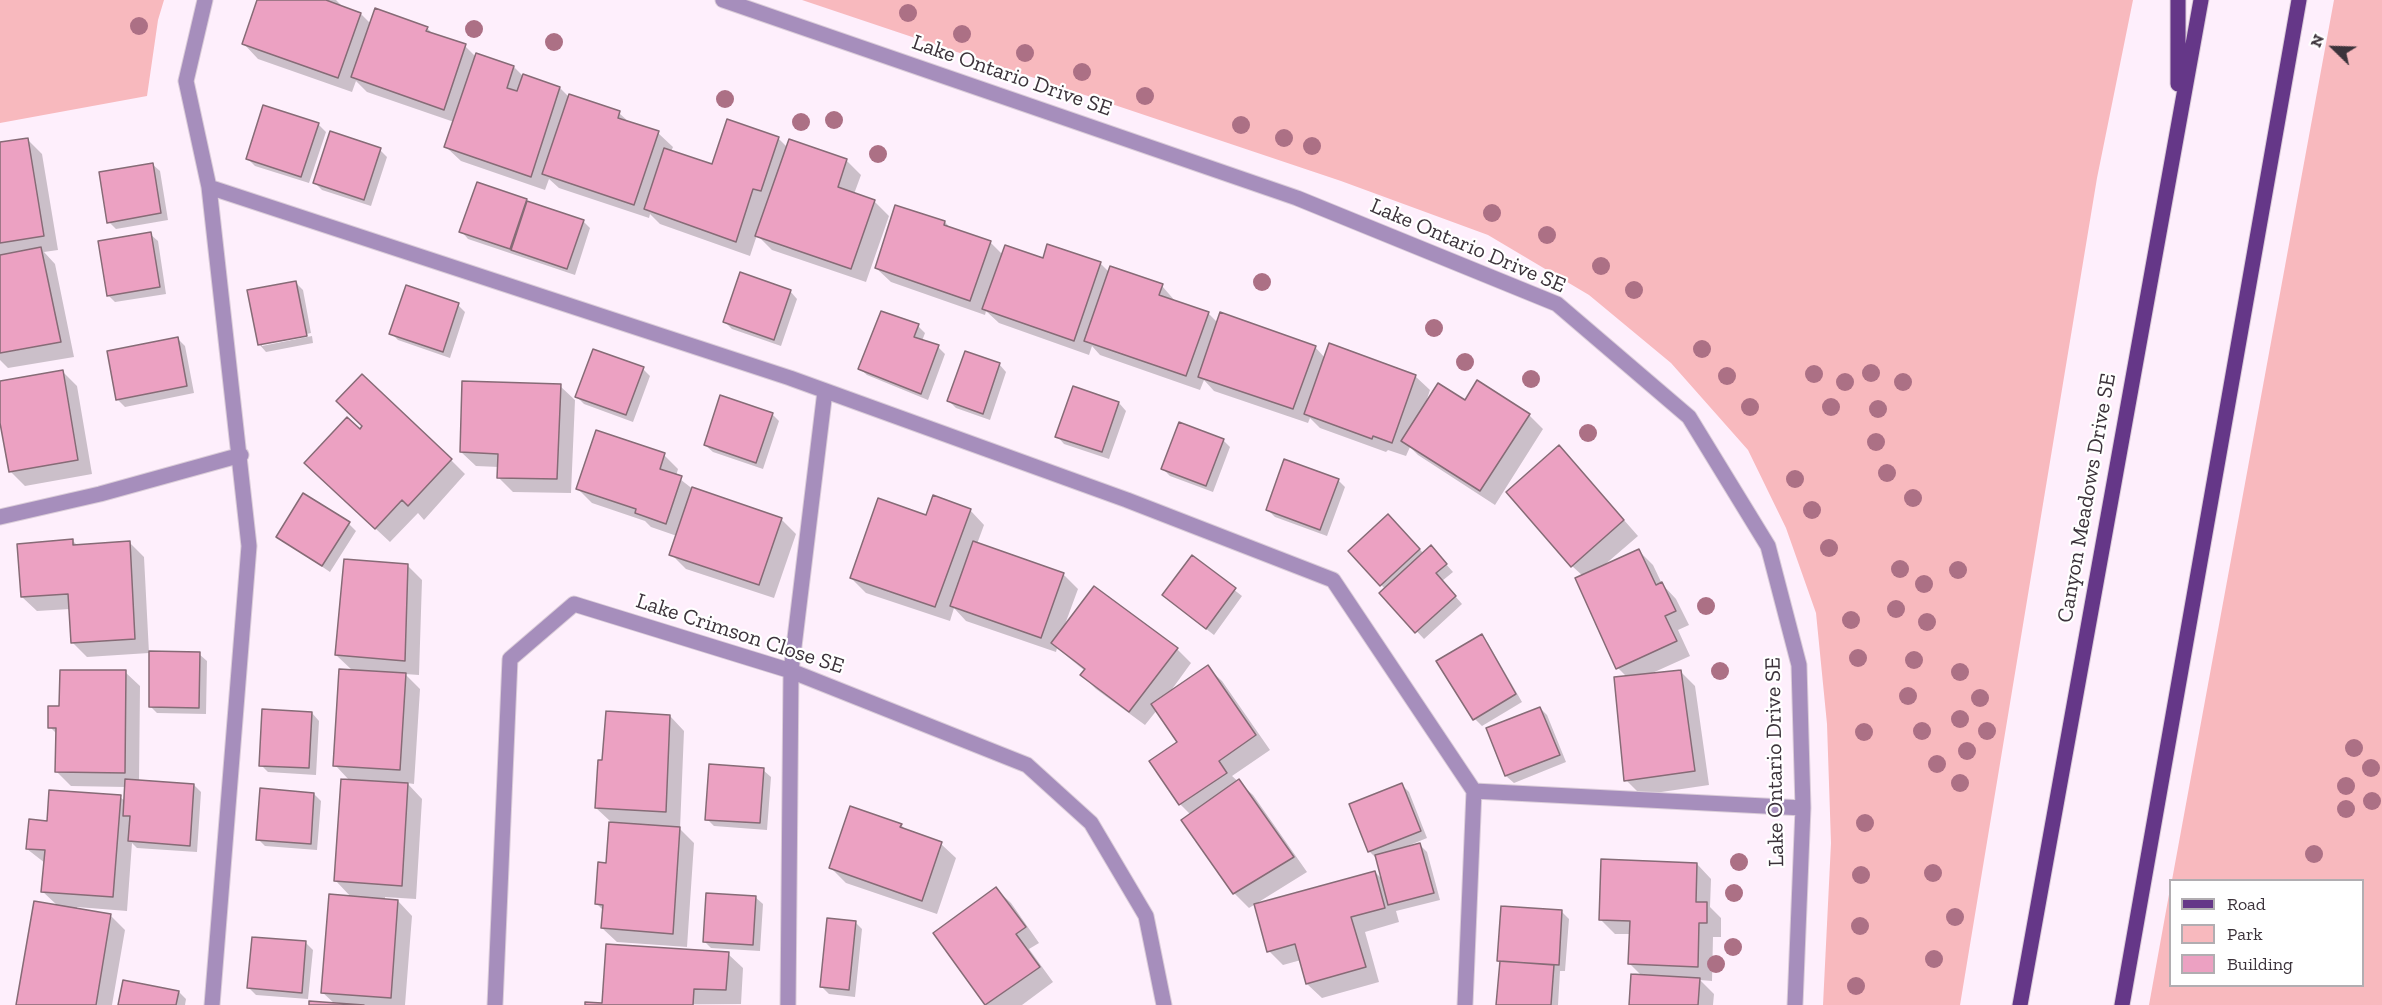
<!DOCTYPE html>
<style>
body{margin:0}
#map{position:relative;width:2382px;height:1005px;overflow:hidden;background:#feeffc;font-family:"Zilla Slab",serif}
canvas{display:block}
.legend{position:absolute;left:2169px;top:879px;width:195px;height:108px;box-sizing:border-box;background:#fff;border:2px solid #b1adb1;margin:0;padding:8px 10px;list-style:none;font-size:18px;color:#3c333b}
.legend li{display:flex;align-items:center;gap:12px;height:30px}
.legend b{width:30px;border:2px solid #b1adb1}
.north{position:absolute;left:2304px;top:18px;width:60px;height:60px;-webkit-text-stroke:4px #fff;paint-order:stroke;rotate:293deg;font-size:16px;font-weight:700;line-height:24px;text-align:center;color:#3c333b}
.north::after{content:'';display:block;margin:auto;width:21px;height:27px;background:#3c333b;clip-path:polygon(50% 0,100% 100%,50% 72%,0 100%)}
</style>
<div id="map">
<canvas width="2382" height="1005"></canvas>
<ul class="legend">
<li><b style="height:8px;background:#653788"></b>Road</li>
<li><b style="height:16px;background:#f8b9be"></b>Park</li>
<li><b style="height:16px;background:#eca1c2"></b>Building</li>
</ul>
<div class="north">N</div>
</div>
<script>
const g = document.querySelector('canvas').getContext('2d');
g.lineJoin = 'round';
function fill(path, color) {
  g.fillStyle = color;
  g.fill(path, 'evenodd');
}
function shape(rows) {
  const path = new Path2D();
  for (const r of rows) {
    path.moveTo(r[0], r[1]);
    for (let i = 2; i < r.length; i += 2) path.lineTo(r[i], r[i + 1]);
  }
  return path;
}
function stroke(path, color, width, dash) {
  g.strokeStyle = color;
  g.lineWidth = width;
  g.lineCap = dash ? 'butt' : 'round';
  g.setLineDash(dash || []);
  g.stroke(path);
}
function label(font, color, halo, rows, align = 'center') {
  g.font = font + ' "Zilla Slab",serif';
  g.lineWidth = 4.5;
  g.setLineDash([]);
  g.textBaseline = 'middle';
  g.strokeStyle = halo;
  g.fillStyle = color;
  for (const [text, x, y, turn = 0] of rows) {
    g.save();
    g.translate(x, y);
    g.rotate((+turn || 0) * Math.PI / 180);
    g.textAlign = isNaN(turn) ? turn : align;
    if (halo) g.strokeText(text, 0, 0);
    g.fillText(text, 0, 0);
    g.restore();
  }
}
fill(shape([
 [0,0,164,0,158,20,147,96,0,123],
 [802,0,2133,0,2097,178,1960,1005,1823,1005,1831,843,1827,724,1816,613,1786,528,1748,450,1671,363,1589,295,1488,235,1341,181],
 [2334,0,2382,0,2382,1005,2149,1005,2170,889,2170,986,2362,986,2362,880,2172,880]
]), '#f8b9be');
fill(shape([
 [259,0,336,0,343,7,361,14,371,24,427,28,434,35,465,46,476,57,477,55,514,67,524,77,560,88,570,98,619,113,630,123,658,133,673,147,671,152,713,166,778,138,788,148,846,160,861,175,854,194,874,201,889,216,866,282,772,250,757,235,750,256,660,224,650,214,649,218,559,188,549,179,545,190,461,161,446,147,454,122,367,92,356,81,352,92,258,59,244,44],
 [264,107,319,125,326,132,309,183,255,166,248,159],
 [27,139,42,154,58,250,44,252,55,264,74,357,8,368,0,360,0,144],
 [380,150,387,157,371,206,322,190,314,182],
 [152,164,160,171,168,220,116,229,109,222],
 [526,201,583,221,590,228,575,275,468,239,461,231],
 [945,222,952,230,990,242,1003,255,1100,263,1109,272,1162,286,1176,302,1208,313,1218,323,1315,347,1325,358,1415,376,1430,390,1425,405,1465,402,1529,415,1543,429,1495,505,1418,455,1410,447,1406,456,1388,450,1386,452,1320,428,1310,418,1308,423,1214,391,1204,380,1200,390,1100,355,1092,346,1089,355,999,323,986,311,985,315,891,282,876,268],
 [150,234,158,241,166,294,115,302,108,295],
 [296,283,303,290,311,333,262,343,262,346,312,336,313,343,266,352,259,344],
 [790,291,797,299,781,346,732,329,725,322],
 [458,305,465,312,450,358,398,340,391,333],
 [918,326,925,333,922,341,938,347,945,354,928,400,867,375,859,368,874,328],
 [178,339,185,346,194,393,125,407,117,399],
 [999,364,1006,372,990,420,956,408,949,401],
 [643,369,650,376,633,422,584,404,576,396],
 [62,371,77,386,92,474,25,486,10,471,0,415,0,382],
 [560,386,575,400,571,493,513,492,498,477,499,467,476,466,461,452],
 [1074,388,1119,403,1126,411,1109,459,1064,444,1057,436],
 [772,414,779,421,763,469,713,452,705,445],
 [361,431,451,460,465,474,424,520,418,513,390,542,320,477],
 [1223,440,1230,447,1213,492,1170,476,1163,469],
 [664,455,678,469,676,476,694,490,781,519,796,534,774,598,686,569,671,554,677,536,651,527,645,521,592,503,578,489],
 [1573,462,1638,536,1602,567,1639,551,1653,565,1662,584,1676,599,1689,625,1678,630,1690,656,1650,674,1680,671,1695,686,1709,785,1641,795,1626,780,1627,677,1618,668,1583,576,1572,566],
 [1338,480,1345,487,1327,536,1275,517,1268,510],
 [970,510,984,525,977,544,1063,574,1078,589,1064,627,1177,649,1191,663,1170,692,1207,667,1222,681,1270,750,1232,776,1253,795,1307,872,1249,908,1234,893,1183,821,1191,815,1180,804,1179,743,1157,710,1145,725,1096,689,1082,675,1085,671,1057,648,1056,652,966,621,954,608,950,621,866,593,851,578,927,517],
 [1395,523,1424,554,1438,555,1453,572,1442,581,1462,604,1424,639,1381,593,1385,589,1350,551],
 [349,524,356,531,330,572,278,537],
 [73,541,78,546,129,542,144,557,149,653,87,657,73,643,70,609,37,611,22,597],
 [1192,557,1242,596,1214,635,1171,602],
 [407,565,422,580,419,675,405,674,420,689,414,784,407,783,422,799,416,899,385,897,385,900,398,901,412,916,405,1005,310,1005,335,1004,322,992,352,898,335,880,350,781,335,765,353,671,336,655],
 [1481,635,1488,643,1522,702,1482,726,1475,719],
 [199,654,207,661,206,714,157,713,150,706],
 [125,672,140,686,139,781,194,785,201,792,197,852,137,848,132,843,127,911,77,907,77,910,110,915,125,930,112,1005,18,1005,58,906,42,891,45,863,27,849,48,822,120,797,126,802,126,787,71,786,56,771,57,734,50,727,60,708],
 [1540,708,1547,715,1566,762,1514,783,1506,776,1488,729],
 [312,713,319,721,316,775,268,772,261,765],
 [670,716,684,731,680,829,694,843,687,947,617,942,602,928,604,911,596,903,607,865,610,821,596,808,604,762],
 [763,770,771,777,767,830,714,826,707,819],
 [1402,785,1409,792,1427,838,1405,847,1420,845,1427,852,1440,900,1396,911,1399,922,1365,932,1379,982,1322,998,1307,984,1301,960,1283,965,1269,951,1375,872,1384,881,1376,858,1369,851],
 [314,794,321,801,317,850,265,846,258,839],
 [901,825,908,832,941,844,956,858,937,914,846,883,831,868],
 [1697,864,1711,879,1710,907,1721,918,1721,937,1713,937,1712,981,1700,980,1714,994,1713,1005,1631,1005,1642,976,1629,963,1631,934,1615,934,1600,919],
 [996,889,1011,903,1039,943,1029,949,1053,982,1022,1005,987,1005,935,933],
 [755,897,763,904,760,951,711,948,704,941],
 [1562,912,1569,919,1565,971,1560,971,1558,1005,1498,1005,1501,962,1499,960],
 [855,922,862,929,855,997,829,994,822,987],
 [306,943,313,950,308,999,256,995,248,987],
 [728,954,743,968,741,1004,587,1005,603,1005],
 [179,992,186,999,185,1005,119,1005]
]), '#0003');
const building = shape([
 [257,0,326,0,361,13,338,78,242,44,257,0],
 [375,8,428,27,426,31,466,44,444,110,351,77,375,8],
 [476,53,514,66,507,88,517,91,523,74,560,87,531,177,444,147,476,53],
 [569,94,620,111,618,118,659,131,634,205,542,174,569,94],
 [263,105,319,123,301,177,246,159,263,105],
 [727,119,779,137,761,191,753,189,736,242,644,209,664,148,712,164,727,119],
 [330,131,381,148,364,200,313,183,330,131],
 [28,138,44,236,0,243,0,142,28,138],
 [789,139,847,159,838,187,875,200,851,269,755,236,789,139],
 [153,163,161,213,107,223,99,172,153,163],
 [477,182,527,199,510,249,459,232,477,182],
 [527,201,584,220,567,269,511,250,527,201],
 [895,205,945,221,944,225,991,241,970,301,875,268,895,205],
 [151,232,160,287,107,296,98,241,151,232],
 [1047,244,1101,262,1074,341,982,309,1005,245,1043,258,1047,244],
 [41,247,61,342,0,353,0,255,41,247],
 [1110,266,1163,284,1159,295,1209,312,1186,376,1084,341,1110,266],
 [740,272,791,290,774,340,723,322,740,272],
 [296,281,307,336,258,345,247,290,296,281],
 [406,285,459,303,443,352,389,334,406,285],
 [881,311,919,324,914,337,939,345,921,394,858,369,881,311],
 [1220,312,1316,346,1293,409,1198,377,1220,312],
 [178,337,187,386,116,400,107,351,178,337],
 [1329,343,1416,375,1392,443,1373,436,1372,439,1304,414,1329,343],
 [593,349,644,367,626,415,575,397,593,349],
 [965,351,1000,363,983,414,947,401,965,351],
 [63,370,78,460,9,472,0,423,0,381,63,370],
 [362,374,452,459,408,506,402,500,375,529,304,463,347,417,360,429,362,426,336,401,362,374],
 [1477,380,1530,414,1480,491,1401,441,1438,383,1465,400,1477,380],
 [462,381,561,384,557,479,497,478,498,454,460,452,462,381],
 [1073,386,1119,402,1102,452,1055,437,1073,386],
 [720,395,773,413,756,463,704,445,720,395],
 [1179,422,1224,439,1206,486,1161,469,1179,422],
 [596,430,665,453,660,469,682,476,666,524,635,513,636,509,576,489,596,430],
 [1559,445,1624,520,1571,567,1506,492,1559,445],
 [1284,459,1339,479,1320,530,1266,510,1284,459],
 [692,487,782,518,759,585,669,555,692,487],
 [303,493,350,522,322,566,276,537,303,493],
 [933,495,971,509,935,607,850,578,878,498,926,515,933,495],
 [1388,514,1420,549,1380,586,1348,551,1388,514],
 [73,539,73,545,130,541,135,639,71,643,68,594,21,597,17,544,73,539],
 [973,541,1064,573,1041,638,950,606,973,541],
 [1431,545,1447,564,1436,573,1456,596,1415,633,1379,593,1431,545],
 [1639,549,1656,585,1662,582,1676,611,1665,616,1677,641,1616,669,1575,578,1639,549],
 [1192,555,1236,588,1206,629,1162,595,1192,555],
 [344,559,408,564,405,661,335,655,344,559],
 [1094,586,1178,648,1129,712,1080,675,1085,669,1051,643,1094,586],
 [1482,634,1516,694,1473,720,1436,661,1482,634],
 [149,651,200,652,199,708,149,707,149,651],
 [1208,665,1256,735,1219,761,1227,773,1179,805,1149,761,1177,742,1151,704,1208,665],
 [339,669,406,673,400,770,333,766,339,669],
 [60,670,126,670,125,773,55,772,56,728,48,728,48,706,59,706,60,670],
 [1681,670,1695,771,1624,781,1614,677,1681,670],
 [1540,707,1560,755,1505,776,1486,728,1540,707],
 [262,709,312,712,309,768,259,766,262,709],
 [606,711,670,715,666,812,595,808,598,760,602,760,606,711],
 [709,764,764,768,760,823,705,820,709,764],
 [125,779,194,784,190,846,128,841,130,816,123,816,125,779],
 [341,779,408,783,402,886,334,881,341,779],
 [1239,779,1294,857,1233,894,1181,820,1239,779],
 [1402,783,1421,831,1368,852,1349,804,1402,783],
 [260,788,314,793,311,844,256,840,260,788],
 [49,790,121,795,113,897,41,892,45,850,26,849,29,819,47,821,49,790],
 [850,806,902,824,900,827,942,842,922,901,829,868,850,806],
 [609,822,680,827,673,934,601,928,603,905,595,904,598,862,606,863,609,822],
 [1420,843,1434,893,1388,905,1375,855,1420,843],
 [1601,859,1697,863,1696,902,1707,902,1707,923,1699,923,1698,967,1628,964,1630,921,1599,920,1601,859],
 [1375,871,1385,908,1351,917,1366,967,1306,984,1295,944,1267,952,1254,904,1375,871],
 [996,887,1026,927,1016,934,1040,967,985,1005,933,933,996,887],
 [706,893,756,896,753,945,703,942,706,893],
 [329,894,398,900,391,998,321,993,329,894],
 [34,901,111,914,96,1005,16,1005,34,901],
 [1501,906,1562,910,1559,965,1497,961,1501,906],
 [827,918,856,921,849,990,820,987,827,918],
 [252,937,306,941,302,993,247,988,252,937],
 [606,944,729,952,726,990,694,989,693,1005,585,1005,585,1002,602,1003,606,944],
 [1500,961,1554,965,1551,1005,1496,1005,1500,961],
 [1631,974,1700,978,1698,1005,1629,1005,1631,974],
 [123,980,179,991,176,1005,118,1005,123,980],
 [309,1001,364,1005,309,1005,309,1001]
]);
fill(building, '#eca1c2');
stroke(building, '#866b76', 1.5);
const minor = shape([
 [205,0,186,81,209,187,249,546,212,1005],
 [723,0,1297,198,1557,304,1689,417,1768,546,1799,665,1803,808,1795,1005],
 [209,187,790,378,1127,500,1333,580,1474,791,1465,1005],
 [0,517,100,494,241,455],
 [1474,791,1803,808],
 [495,1005,510,659,574,604,791,671,1027,765,1091,823,1146,916,1164,1005],
 [788,1005,791,671,825,391]
]);
const major = shape([
 [2178,84,2178,0],
 [2020,1005,2201,0],
 [2122,1005,2299,0]
]);
stroke(minor, '#dbcdd9', 17);
stroke(major, '#dbcdd9', 17);
stroke(minor, '#a68ebc', 15);
stroke(major, '#653788', 15);
g.fillStyle = '#ac7085';
for (const [x, y] of [
 [908,13],
 [139,26],
 [474,29],
 [962,34],
 [554,42],
 [1025,53],
 [1082,72],
 [1145,96],
 [725,99],
 [834,120],
 [801,122],
 [1241,125],
 [1284,138],
 [1312,146],
 [878,154],
 [1492,213],
 [1547,235],
 [1601,266],
 [1262,282],
 [1634,290],
 [1434,328],
 [1702,349],
 [1465,362],
 [1871,373],
 [1814,374],
 [1727,376],
 [1531,379],
 [1845,382],
 [1903,382],
 [1750,407],
 [1831,407],
 [1878,409],
 [1588,433],
 [1876,442],
 [1887,473],
 [1795,479],
 [1913,498],
 [1812,510],
 [1829,548],
 [1900,569],
 [1958,570],
 [1924,584],
 [1706,606],
 [1896,609],
 [1851,620],
 [1927,622],
 [1858,658],
 [1914,660],
 [1720,671],
 [1960,672],
 [1908,696],
 [1980,698],
 [1960,719],
 [1922,731],
 [1987,731],
 [1864,732],
 [2354,748],
 [1967,751],
 [1937,764],
 [2371,768],
 [1960,783],
 [2346,786],
 [2372,801],
 [2346,809],
 [1865,823],
 [2314,854],
 [1739,862],
 [1933,873],
 [1861,875],
 [1734,893],
 [1955,917],
 [1860,926],
 [1733,947],
 [1934,959],
 [1716,964],
 [1856,986]
]) {
  g.beginPath();
  g.arc(x, y, 9, 0, 2 * Math.PI);
  g.fill();
}
label('22px', '#3c333b', '#fff', [
 ["Lake Ontario Drive SE",1012,76,19],
 ["Lake Ontario Drive SE",1468,246,23],
 ["Canyon Meadows Drive SE",2087,498,-80],
 ["Lake Crimson Close SE",740,634,18],
 ["Lake Ontario Drive SE",1775,762,-91]
]);
</script>
